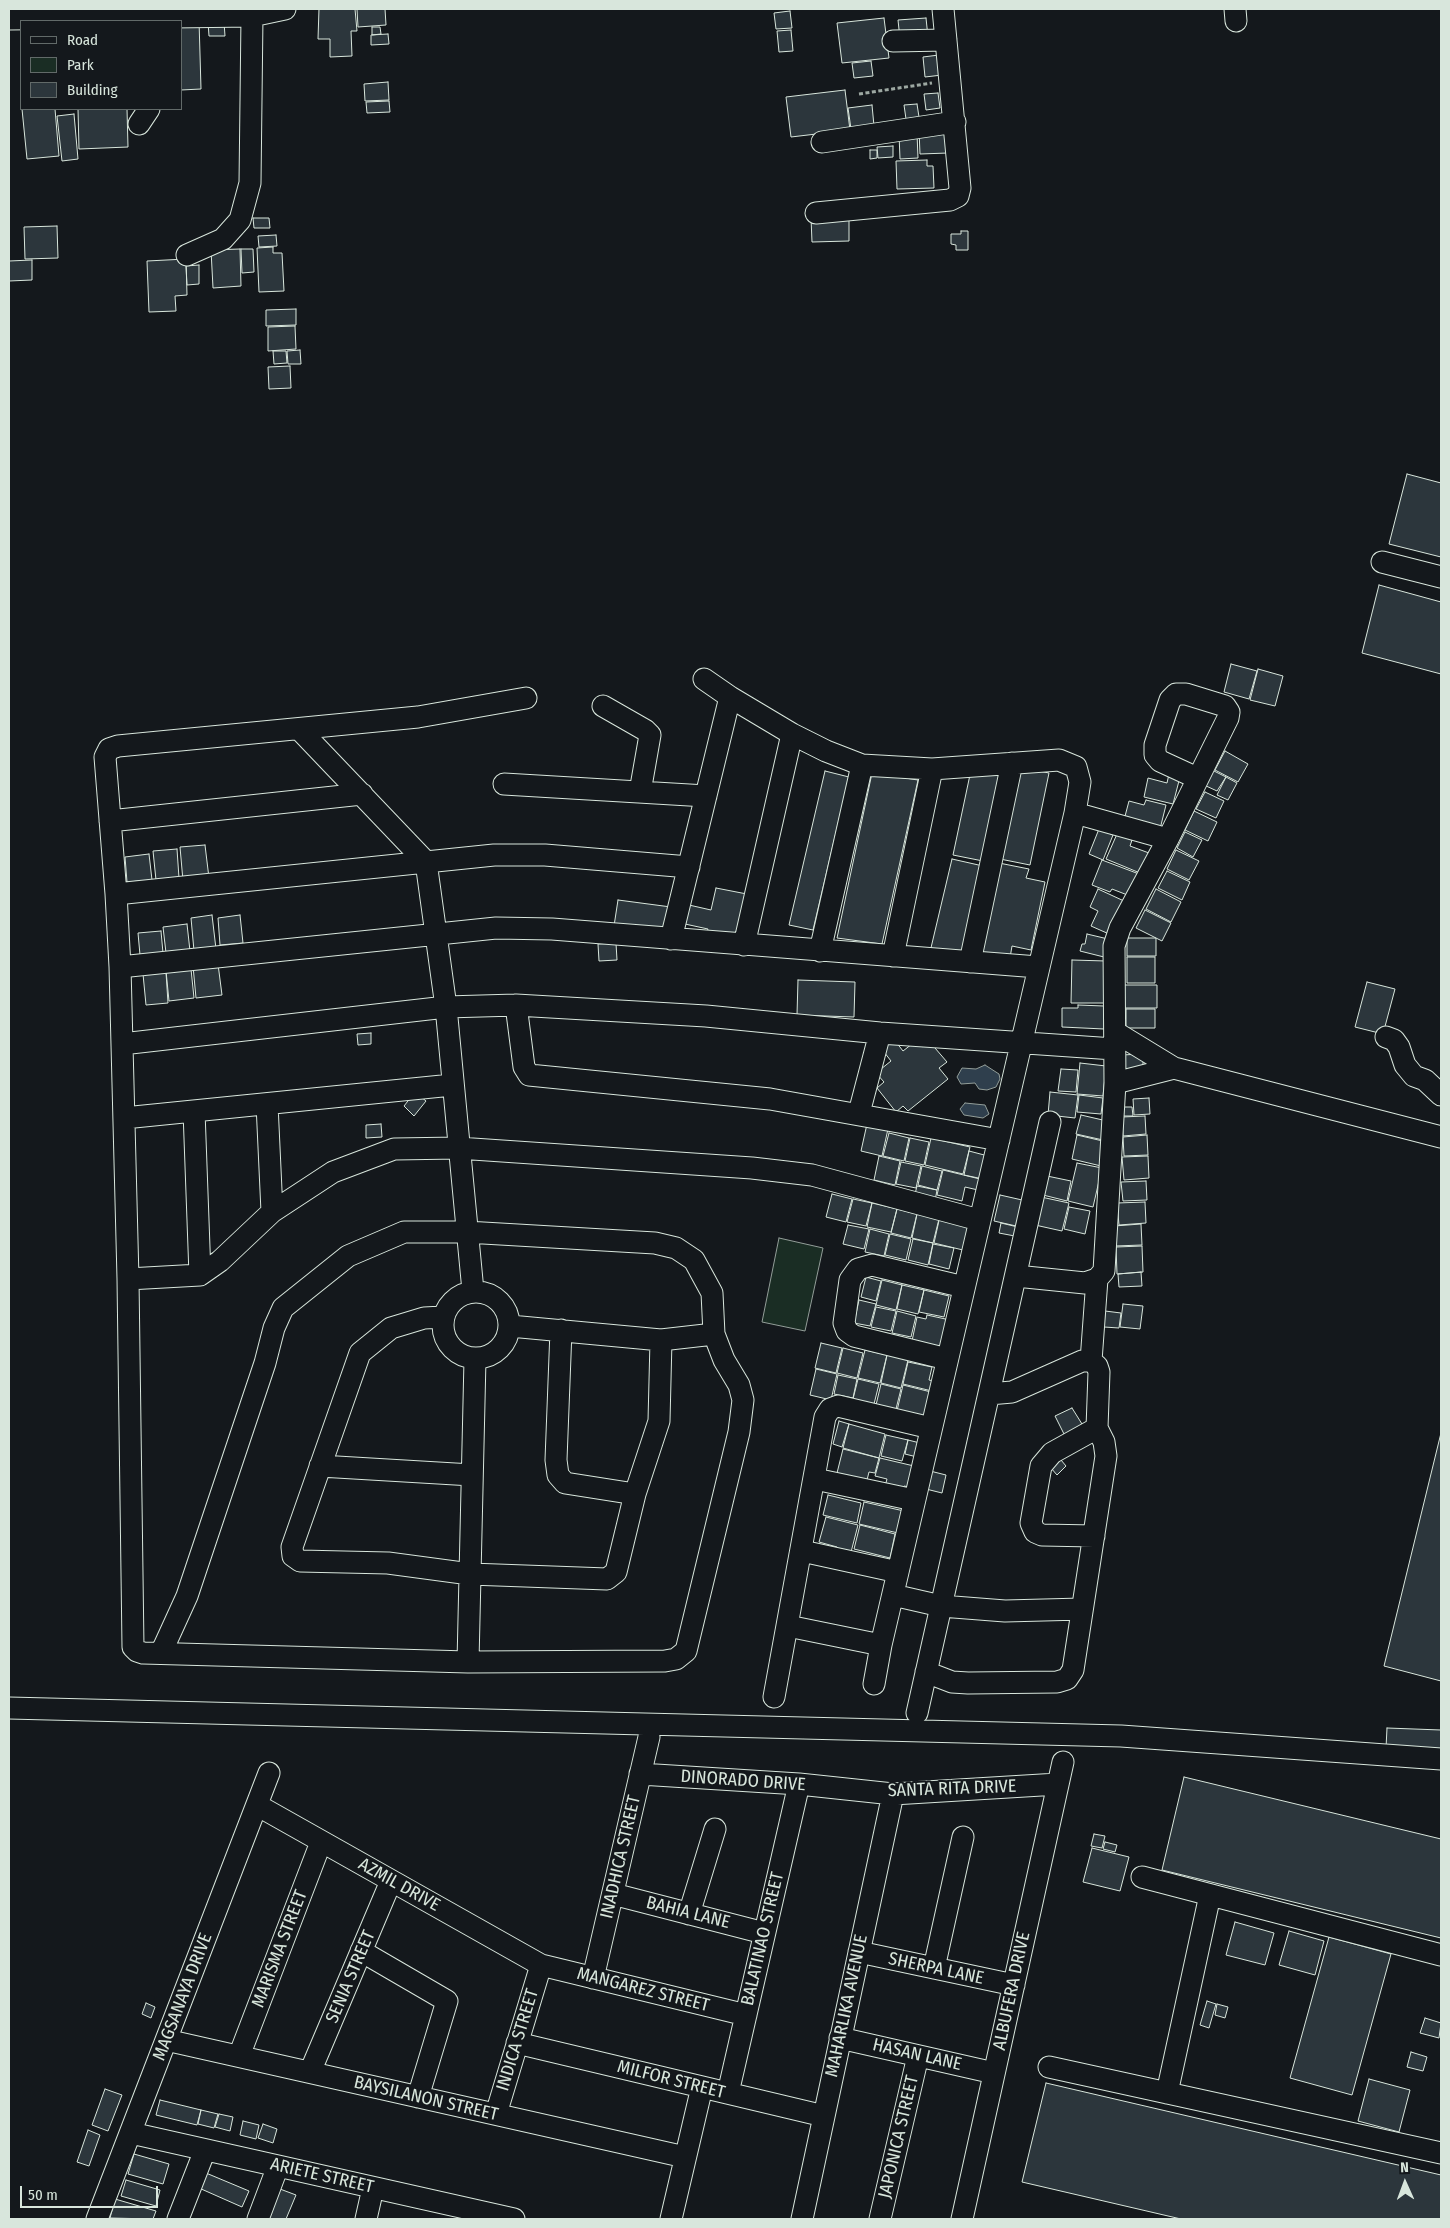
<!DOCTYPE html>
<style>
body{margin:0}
#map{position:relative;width:1450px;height:2228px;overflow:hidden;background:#14181c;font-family:"Fira Sans Condensed",sans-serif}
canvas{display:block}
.frame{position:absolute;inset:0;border:10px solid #d8e6dc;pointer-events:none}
.legend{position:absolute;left:20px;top:20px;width:162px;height:90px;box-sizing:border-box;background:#14181c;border:1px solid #626a69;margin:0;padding:6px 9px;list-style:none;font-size:15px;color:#d8e6dc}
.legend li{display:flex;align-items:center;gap:10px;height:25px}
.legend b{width:25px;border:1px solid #626a69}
.north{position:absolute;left:1380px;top:2158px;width:50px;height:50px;-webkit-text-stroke:4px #14181c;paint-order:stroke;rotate:358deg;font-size:14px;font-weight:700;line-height:20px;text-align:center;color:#d8e6dc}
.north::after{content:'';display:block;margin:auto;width:18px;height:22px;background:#d8e6dc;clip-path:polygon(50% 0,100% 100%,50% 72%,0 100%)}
.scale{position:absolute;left:20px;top:2186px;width:138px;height:22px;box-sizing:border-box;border:2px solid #d8e6dc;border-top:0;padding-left:6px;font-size:15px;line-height:18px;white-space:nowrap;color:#d8e6dc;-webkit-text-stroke:4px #14181c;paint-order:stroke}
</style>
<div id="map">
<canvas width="1450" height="2228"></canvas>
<div class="frame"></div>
<ul class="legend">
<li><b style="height:6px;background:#14181c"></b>Road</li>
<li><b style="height:14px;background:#1a2d24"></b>Park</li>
<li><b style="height:14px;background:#2c363c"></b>Building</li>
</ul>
<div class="north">N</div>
<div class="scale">50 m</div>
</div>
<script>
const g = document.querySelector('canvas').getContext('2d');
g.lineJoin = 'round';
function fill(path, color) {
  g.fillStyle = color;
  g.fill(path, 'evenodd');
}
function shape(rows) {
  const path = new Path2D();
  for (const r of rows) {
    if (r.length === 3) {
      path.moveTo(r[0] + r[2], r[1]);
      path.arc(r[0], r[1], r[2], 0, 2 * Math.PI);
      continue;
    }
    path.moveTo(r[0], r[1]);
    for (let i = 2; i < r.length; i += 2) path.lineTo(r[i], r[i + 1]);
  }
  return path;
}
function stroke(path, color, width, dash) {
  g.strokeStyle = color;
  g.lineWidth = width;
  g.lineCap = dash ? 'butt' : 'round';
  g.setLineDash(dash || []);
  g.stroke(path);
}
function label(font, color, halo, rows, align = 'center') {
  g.font = font + ' "Fira Sans Condensed",sans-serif';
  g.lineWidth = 4;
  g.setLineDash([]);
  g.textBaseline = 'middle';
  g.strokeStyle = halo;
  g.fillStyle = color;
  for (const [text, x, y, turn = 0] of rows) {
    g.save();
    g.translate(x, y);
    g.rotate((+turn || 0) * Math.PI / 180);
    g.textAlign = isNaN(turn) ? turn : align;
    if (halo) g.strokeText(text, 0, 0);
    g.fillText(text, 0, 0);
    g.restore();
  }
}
const green = shape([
 [779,1238,823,1248,805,1331,762,1322,779,1238]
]);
fill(green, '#1a2d24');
stroke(green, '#939e99', 1);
const water = shape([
 [985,1065,999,1074,1000,1079,996,1087,987,1090,979,1089,975,1083,961,1084,957,1077,962,1068,976,1069,985,1065],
 [965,1103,985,1105,989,1114,983,1118,964,1115,960,1109,965,1103]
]);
fill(water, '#2f3f4d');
stroke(water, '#939e99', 1);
const building = shape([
 [319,9,355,9,357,31,351,31,352,56,330,57,330,39,318,39,319,9],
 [357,9,385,9,386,25,358,27,357,9],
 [790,11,792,28,776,29,774,13,790,11],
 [884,18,889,58,842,63,837,23,884,18],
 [926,18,928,37,900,39,898,20,926,18],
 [199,20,201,89,181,90,181,21,199,20],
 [208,22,224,22,225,36,209,36,208,22],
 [372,27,380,27,381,34,372,35,372,27],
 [791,30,793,51,779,52,777,31,791,30],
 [388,34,389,44,371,45,371,35,388,34],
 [939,55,942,75,925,77,923,57,939,55],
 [871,61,873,76,854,78,852,63,871,61],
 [388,82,389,100,365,101,364,84,388,82],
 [845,90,850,130,791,137,786,97,845,90],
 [938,93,940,108,926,110,924,94,938,93],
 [389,101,390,112,367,113,366,102,389,101],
 [917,104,919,117,906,119,904,105,917,104],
 [872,105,874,126,851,129,848,108,872,105],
 [22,109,55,109,59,156,27,159,22,109],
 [78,109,127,109,128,147,79,149,78,109],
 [74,114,78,159,62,161,57,116,74,114],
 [947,129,948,153,920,154,919,130,947,129],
 [917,133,918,158,900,159,899,134,917,133],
 [893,146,893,157,878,158,877,147,893,146],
 [870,150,877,150,877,158,870,159,870,150],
 [927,160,927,166,933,166,934,188,897,189,896,161,927,160],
 [849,217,849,241,812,242,811,218,849,217],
 [253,218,269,218,270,228,254,228,253,218],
 [57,226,58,258,25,259,24,227,57,226],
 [961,231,968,231,968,250,956,250,956,245,951,244,951,234,961,234,961,231],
 [276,235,277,246,259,247,258,236,276,235],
 [273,247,273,253,282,253,284,291,259,292,257,248,273,247],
 [240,249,241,286,213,288,211,250,240,249],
 [241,249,253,249,254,272,242,273,241,249],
 [186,259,187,295,175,296,176,311,149,312,147,261,186,259],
 [32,260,32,280,9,281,9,261,32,260],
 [199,265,199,284,187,285,186,266,199,265],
 [296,309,296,325,266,326,266,310,296,309],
 [295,326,296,349,268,351,268,327,295,326],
 [300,350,301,364,288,364,287,351,300,350],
 [273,351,286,351,287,363,274,364,273,351],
 [290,366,291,388,269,389,268,367,290,366],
 [1407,474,1441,483,1441,557,1389,544,1407,474],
 [1379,585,1441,602,1441,674,1362,653,1379,585],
 [1231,664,1257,671,1249,699,1224,692,1231,664],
 [1258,669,1283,676,1275,706,1250,700,1258,669],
 [1225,751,1248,764,1238,782,1215,770,1225,751],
 [1019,767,1049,773,1030,865,1000,859,1019,767],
 [971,770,1001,776,983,861,953,855,971,770],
 [1212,770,1226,777,1217,791,1204,785,1212,770],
 [825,771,849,777,813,930,789,925,825,771],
 [872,773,918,780,882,944,837,938,872,773],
 [1169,774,1180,777,1173,804,1144,797,1148,778,1167,783,1169,774],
 [1226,777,1237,783,1228,800,1217,795,1226,777],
 [1205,792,1224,801,1216,818,1196,809,1205,792],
 [1146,800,1166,805,1160,829,1124,820,1129,801,1144,805,1146,800],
 [1194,811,1217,822,1208,841,1185,830,1194,811],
 [1099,829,1113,835,1103,860,1089,854,1099,829],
 [1185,832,1202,840,1193,857,1177,848,1185,832],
 [1117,834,1132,840,1130,846,1149,853,1140,873,1106,859,1117,834],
 [205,845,209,878,183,881,180,847,205,845],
 [177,849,179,878,156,880,153,851,177,849],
 [1176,850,1199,861,1189,880,1167,869,1176,850],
 [149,854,152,880,127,882,125,857,149,854],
 [952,859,983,866,962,958,930,952,952,859],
 [1102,860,1139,874,1130,896,1112,889,1110,892,1092,885,1102,860],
 [999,863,1029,869,1026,878,1045,882,1031,950,1012,946,1010,958,980,952,999,863],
 [1167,871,1190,882,1182,900,1158,888,1167,871],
 [716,888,752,895,742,940,707,932,708,929,685,924,689,905,711,910,716,888],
 [1098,889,1124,901,1109,934,1091,926,1098,911,1090,907,1098,889],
 [1156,889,1181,902,1171,922,1146,909,1156,889],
 [618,900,671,907,667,933,614,926,618,900],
 [1145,910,1171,923,1162,941,1136,928,1145,910],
 [212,915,216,949,194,951,191,918,212,915],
 [240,915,243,943,220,945,218,918,240,915],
 [187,924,190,951,166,953,163,927,187,924],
 [161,931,163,953,140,955,138,933,161,931],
 [1087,934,1108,939,1104,957,1080,951,1082,944,1085,944,1087,934],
 [1127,938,1156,938,1156,956,1127,956,1127,938],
 [616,943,617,960,599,961,598,944,616,943],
 [1127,957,1155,957,1155,983,1127,983,1127,957],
 [1072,960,1106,961,1105,1003,1071,1003,1072,960],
 [218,964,222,995,196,998,193,966,218,964],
 [191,969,194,998,169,1001,166,971,191,969],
 [166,972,168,1003,146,1005,143,974,166,972],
 [798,980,855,982,854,1017,797,1015,798,980],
 [1367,982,1395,989,1383,1034,1355,1027,1367,982],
 [1124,985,1157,985,1157,1008,1124,1008,1124,985],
 [1078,1005,1104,1006,1104,1029,1062,1027,1062,1008,1078,1008,1078,1005],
 [1126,1009,1155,1009,1155,1028,1126,1028,1126,1009],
 [371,1033,371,1044,358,1045,357,1034,371,1033],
 [893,1038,903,1051,917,1040,922,1047,929,1041,947,1062,939,1068,948,1079,908,1111,903,1106,896,1112,877,1088,884,1082,876,1073,891,1061,881,1048,893,1038],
 [1143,1054,1143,1072,1122,1072,1121,1055,1143,1054],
 [1080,1063,1106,1066,1103,1096,1077,1094,1080,1063],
 [1061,1069,1078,1070,1076,1092,1058,1091,1061,1069],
 [415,1092,426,1101,414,1116,404,1106,415,1092],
 [1050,1092,1078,1095,1075,1118,1048,1115,1050,1092],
 [1079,1095,1103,1098,1101,1114,1077,1112,1079,1095],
 [1149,1098,1150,1114,1134,1115,1133,1099,1149,1098],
 [1123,1107,1132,1107,1133,1116,1123,1116,1123,1107],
 [1081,1115,1107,1121,1103,1140,1076,1134,1081,1115],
 [1145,1116,1146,1134,1123,1136,1122,1117,1145,1116],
 [381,1124,382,1137,366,1138,366,1125,381,1124],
 [867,1124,888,1129,882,1156,861,1151,867,1124],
 [889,1133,909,1138,904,1161,883,1156,889,1133],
 [1077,1135,1107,1142,1101,1166,1072,1159,1077,1135],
 [1147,1135,1148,1155,1124,1156,1123,1137,1147,1135],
 [910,1138,929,1142,924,1165,905,1161,910,1138],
 [931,1138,970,1147,963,1174,925,1165,931,1138],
 [969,1151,988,1156,983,1179,964,1175,969,1151],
 [879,1156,900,1161,895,1185,874,1180,879,1156],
 [1148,1156,1149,1178,1124,1180,1122,1157,1148,1156],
 [901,1162,921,1166,916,1188,896,1184,901,1162],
 [1077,1163,1102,1168,1093,1207,1068,1201,1077,1163],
 [922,1166,942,1171,937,1190,918,1185,922,1166],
 [943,1170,980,1179,978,1190,965,1187,962,1201,937,1195,943,1170],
 [1047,1176,1071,1181,1067,1201,1043,1195,1047,1176],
 [1146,1181,1147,1200,1123,1201,1121,1182,1146,1181],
 [917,1186,937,1190,934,1207,913,1202,917,1186],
 [832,1194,852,1199,846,1222,826,1217,832,1194],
 [1000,1195,1031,1202,1025,1228,994,1221,1000,1195],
 [1041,1197,1069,1203,1062,1231,1035,1225,1041,1197],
 [853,1199,872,1203,866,1226,847,1222,853,1199],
 [1145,1202,1146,1223,1119,1225,1117,1203,1145,1202],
 [872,1203,897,1209,891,1232,867,1227,872,1203],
 [1069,1207,1090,1211,1085,1234,1064,1229,1069,1207],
 [897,1209,917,1214,911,1238,891,1233,897,1209],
 [917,1214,939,1219,933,1243,912,1238,917,1214],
 [940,1216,974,1224,967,1251,934,1243,940,1216],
 [1001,1223,1022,1228,1020,1237,999,1233,1001,1223],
 [1141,1224,1142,1245,1115,1246,1114,1226,1141,1224],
 [848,1225,869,1229,864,1249,843,1244,848,1225],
 [870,1229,889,1234,884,1256,865,1252,870,1229],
 [890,1234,911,1239,906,1260,885,1255,890,1234],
 [913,1239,933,1243,928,1265,908,1260,913,1239],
 [933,1244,954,1248,949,1269,929,1264,933,1244],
 [1142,1246,1143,1272,1117,1274,1116,1247,1142,1246],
 [1141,1272,1142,1286,1119,1287,1118,1274,1141,1272],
 [866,1277,881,1281,876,1301,861,1297,866,1277],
 [882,1280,902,1285,896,1310,876,1305,882,1280],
 [902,1285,924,1290,918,1314,897,1309,902,1285],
 [924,1290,949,1296,944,1317,919,1312,924,1290],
 [859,1300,876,1304,870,1326,854,1323,859,1300],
 [1123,1304,1143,1306,1140,1329,1120,1327,1123,1304],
 [876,1307,896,1311,891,1331,871,1327,876,1307],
 [897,1311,916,1316,911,1337,892,1333,897,1311],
 [1105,1311,1121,1313,1119,1328,1104,1327,1105,1311],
 [927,1315,950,1320,944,1349,912,1341,917,1317,926,1319,927,1315],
 [821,1343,842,1348,836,1373,815,1368,821,1343],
 [843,1348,863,1353,857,1378,837,1373,843,1348],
 [865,1350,887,1355,880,1383,858,1378,865,1350],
 [887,1355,908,1360,901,1388,881,1383,887,1355],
 [908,1362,932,1367,929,1380,938,1382,936,1392,903,1384,908,1362],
 [816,1369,837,1374,831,1400,810,1395,816,1369],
 [838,1375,857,1379,853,1398,834,1394,838,1375],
 [858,1379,879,1384,874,1404,853,1399,858,1379],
 [881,1384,901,1389,896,1409,876,1405,881,1384],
 [903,1385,935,1393,928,1423,896,1415,903,1385],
 [1072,1408,1082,1424,1066,1438,1055,1416,1072,1408],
 [839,1421,849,1424,842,1447,833,1444,839,1421],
 [849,1424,885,1434,879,1458,843,1448,849,1424],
 [1441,1433,1441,1681,1384,1666,1441,1433],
 [886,1435,908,1440,902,1461,881,1456,886,1435],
 [908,1440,924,1444,921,1458,905,1454,908,1440],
 [843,1449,879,1458,875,1473,869,1472,866,1484,836,1477,843,1449],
 [880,1458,914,1466,909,1487,904,1486,902,1494,884,1490,887,1479,875,1476,880,1458],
 [1061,1460,1066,1466,1057,1475,1051,1468,1061,1460],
 [930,1471,946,1475,942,1493,926,1489,930,1471],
 [828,1495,861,1503,857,1523,823,1515,828,1495],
 [864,1502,904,1511,898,1533,859,1524,864,1502],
 [826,1517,858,1525,850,1556,836,1552,837,1547,819,1542,826,1517],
 [860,1525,895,1534,890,1558,854,1549,860,1525],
 [1387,1728,1441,1730,1441,1750,1386,1748,1387,1728],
 [1184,1777,1441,1839,1441,1938,1162,1870,1184,1777],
 [1094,1834,1105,1836,1102,1848,1091,1846,1094,1834],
 [1105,1842,1117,1845,1115,1852,1103,1849,1105,1842],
 [1092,1848,1129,1857,1120,1891,1083,1882,1092,1848],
 [1235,1922,1274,1933,1265,1965,1226,1955,1235,1922],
 [1289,1931,1324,1941,1315,1975,1279,1965,1289,1931],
 [1329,1937,1391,1954,1352,2095,1290,2078,1329,1937],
 [1207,2001,1216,2004,1209,2028,1200,2025,1207,2001],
 [146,2003,155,2007,151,2018,142,2014,146,2003],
 [1217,2004,1228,2007,1225,2018,1215,2015,1217,2004],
 [1425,2018,1441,2023,1439,2038,1420,2033,1425,2018],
 [1411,2052,1427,2057,1423,2071,1407,2067,1411,2052],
 [1369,2079,1410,2090,1399,2132,1358,2121,1369,2079],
 [1046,2083,1441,2175,1441,2219,1181,2219,1022,2182,1046,2083],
 [105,2089,122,2095,108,2131,92,2125,105,2089],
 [160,2100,201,2110,197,2125,156,2115,160,2100],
 [201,2110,218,2114,214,2128,198,2124,201,2110],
 [219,2114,233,2117,230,2131,215,2127,219,2114],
 [243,2121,259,2125,256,2139,240,2135,243,2121],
 [263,2124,277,2129,273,2143,258,2138,263,2124],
 [88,2130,100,2135,89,2166,77,2162,88,2130],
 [134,2154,169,2164,163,2184,128,2174,134,2154],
 [206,2173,249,2191,242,2207,199,2188,206,2173],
 [126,2180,160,2190,156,2206,121,2196,126,2180],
 [280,2189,296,2195,286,2219,269,2219,280,2189],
 [115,2199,156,2211,153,2219,110,2218,115,2199]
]);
fill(building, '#2c363c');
stroke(building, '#d8e6dc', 1);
const minor = shape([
 [1235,9,1236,21],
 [9,19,252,16,285,9],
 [893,41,946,40],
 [139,124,149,109],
 [822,142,955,122],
 [816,213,950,200,958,196,960,188,943,9],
 [187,255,223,239,240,220,250,183,252,16],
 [1382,562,1441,577],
 [704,679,730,697],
 [603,706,645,730,650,735,640,792],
 [299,729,426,862,446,1007,473,1291],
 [504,784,706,796],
 [1075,813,1168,839],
 [110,821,362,794],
 [116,894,494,855,545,855,689,867],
 [671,939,730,697,792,734,826,751,862,765,932,769,1059,760,1076,767,1080,782,1075,813,881,1645,874,1684],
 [744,945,792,734],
 [820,951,862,765],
 [893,956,932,769],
 [970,962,1012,763],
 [120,967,496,928,552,929,1038,967],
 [516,1005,524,1067,529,1075,770,1099,999,1140],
 [1115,1032,1174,1068,1441,1137],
 [1386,1037,1394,1040,1399,1047,1405,1065,1414,1076,1425,1080,1441,1095],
 [122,1044,446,1007,516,1005,706,1016,880,1033,1114,1049],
 [1115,1083,1174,1068],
 [267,1104,272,1212],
 [194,1111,200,1275],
 [859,1113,880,1033],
 [124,1118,452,1085],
 [1016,1276,1085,1283,1097,1279,1104,1271,1115,1083,1114,946,1120,928,1168,839,1228,718,1229,712,1225,706,1186,694,1176,694,1170,700,1155,745,1155,755,1160,761,1197,778],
 [128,1279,200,1275,220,1261,272,1212,333,1172,394,1149,458,1148,752,1168,812,1175,979,1220],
 [476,1325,33],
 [443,1317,424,1318,391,1328,360,1353,292,1547,293,1556,300,1561,388,1563,470,1574,607,1579,616,1572,635,1494,659,1421,661,1340],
 [510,1326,661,1340,714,1334],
 [561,1330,556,1460,558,1475,565,1483,635,1494],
 [947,1359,854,1336,847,1331,844,1323,850,1280,858,1269,872,1265,964,1287],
 [1091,1361,1097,1279],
 [320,1466,472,1475],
 [815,1479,914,1500],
 [1094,1536,1042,1535,1035,1532,1031,1523,1041,1466,1052,1453,1097,1428],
 [802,1551,898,1572],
 [893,1595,941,1606,1005,1611,1082,1609],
 [788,1626,881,1645],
 [161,1653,187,1596,265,1363,274,1328,283,1308,348,1256,404,1232,466,1232,655,1243,676,1248,694,1260,712,1293,714,1334,724,1360,739,1385,743,1400,739,1432,686,1651,676,1659,665,1661,468,1662,143,1653,137,1651,133,1647,128,1279,120,967,116,894,105,757,109,749,118,746,418,717,526,698],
 [468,1662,475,1359],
 [926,1672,952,1682,968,1683,1057,1682,1067,1679,1073,1670,1106,1456,1104,1442,1097,1428,1099,1372,1097,1366,1091,1361,1082,1361,1012,1392,989,1394],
 [774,1697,825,1417,830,1409,838,1406,931,1428],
 [9,1708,1121,1736,1441,1759],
 [917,1713,1050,1122],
 [640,1774,799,1784,893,1794,1058,1784],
 [257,1805,541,1965,746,2015],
 [1142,1877,1441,1955],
 [613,1894,764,1933],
 [689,1914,715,1829],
 [361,1951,447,2001,418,2097],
 [859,1952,1014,1985],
 [934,1968,963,1837],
 [593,1978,649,1737],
 [840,2038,994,2073],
 [166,2040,685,2157],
 [517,2043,824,2116],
 [239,2056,321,1842],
 [1049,2067,1441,2153],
 [310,2072,391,1881],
 [728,2093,799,1784],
 [1167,2093,1210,1895],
 [496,2114,541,1965],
 [131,2133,514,2219],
 [97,2219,269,1773],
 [178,2219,205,2150],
 [258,2219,278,2166],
 [366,2219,373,2188],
 [671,2219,702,2087],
 [802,2219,893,1794],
 [880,2219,918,2056],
 [962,2219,1063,1762]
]);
stroke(minor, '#d8e6dc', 23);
stroke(shape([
 [859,94,932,83]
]), '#9da8a2', 3, [4, 2.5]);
stroke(minor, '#14181c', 21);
label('18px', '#d8e6dc', '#14181c', [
 ["DINORADO DRIVE",743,1781,4],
 ["SANTA RITA DRIVE",952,1789,-2],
 ["INADHICA STREET",621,1857,-77],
 ["AZMIL DRIVE",399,1885,29],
 ["BAHIA LANE",688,1913,14],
 ["BALATINAO STREET",763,1939,-77],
 ["MARISMA STREET",280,1949,-69],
 ["SHERPA LANE",936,1969,12],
 ["SENIA STREET",351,1977,-67],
 ["MANGAREZ STREET",643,1990,14],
 ["ALBUFERA DRIVE",1012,1991,-78],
 ["MAGSANAYA DRIVE",183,1997,-69],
 ["MAHARLIKA AVENUE",847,2006,-78],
 ["INDICA STREET",518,2040,-73],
 ["HASAN LANE",917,2055,13],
 ["MILFOR STREET",671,2080,14],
 ["BAYSILANON STREET",426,2099,13],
 ["JAPONICA STREET",899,2137,-77],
 ["ARIETE STREET",322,2176,13]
]);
</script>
